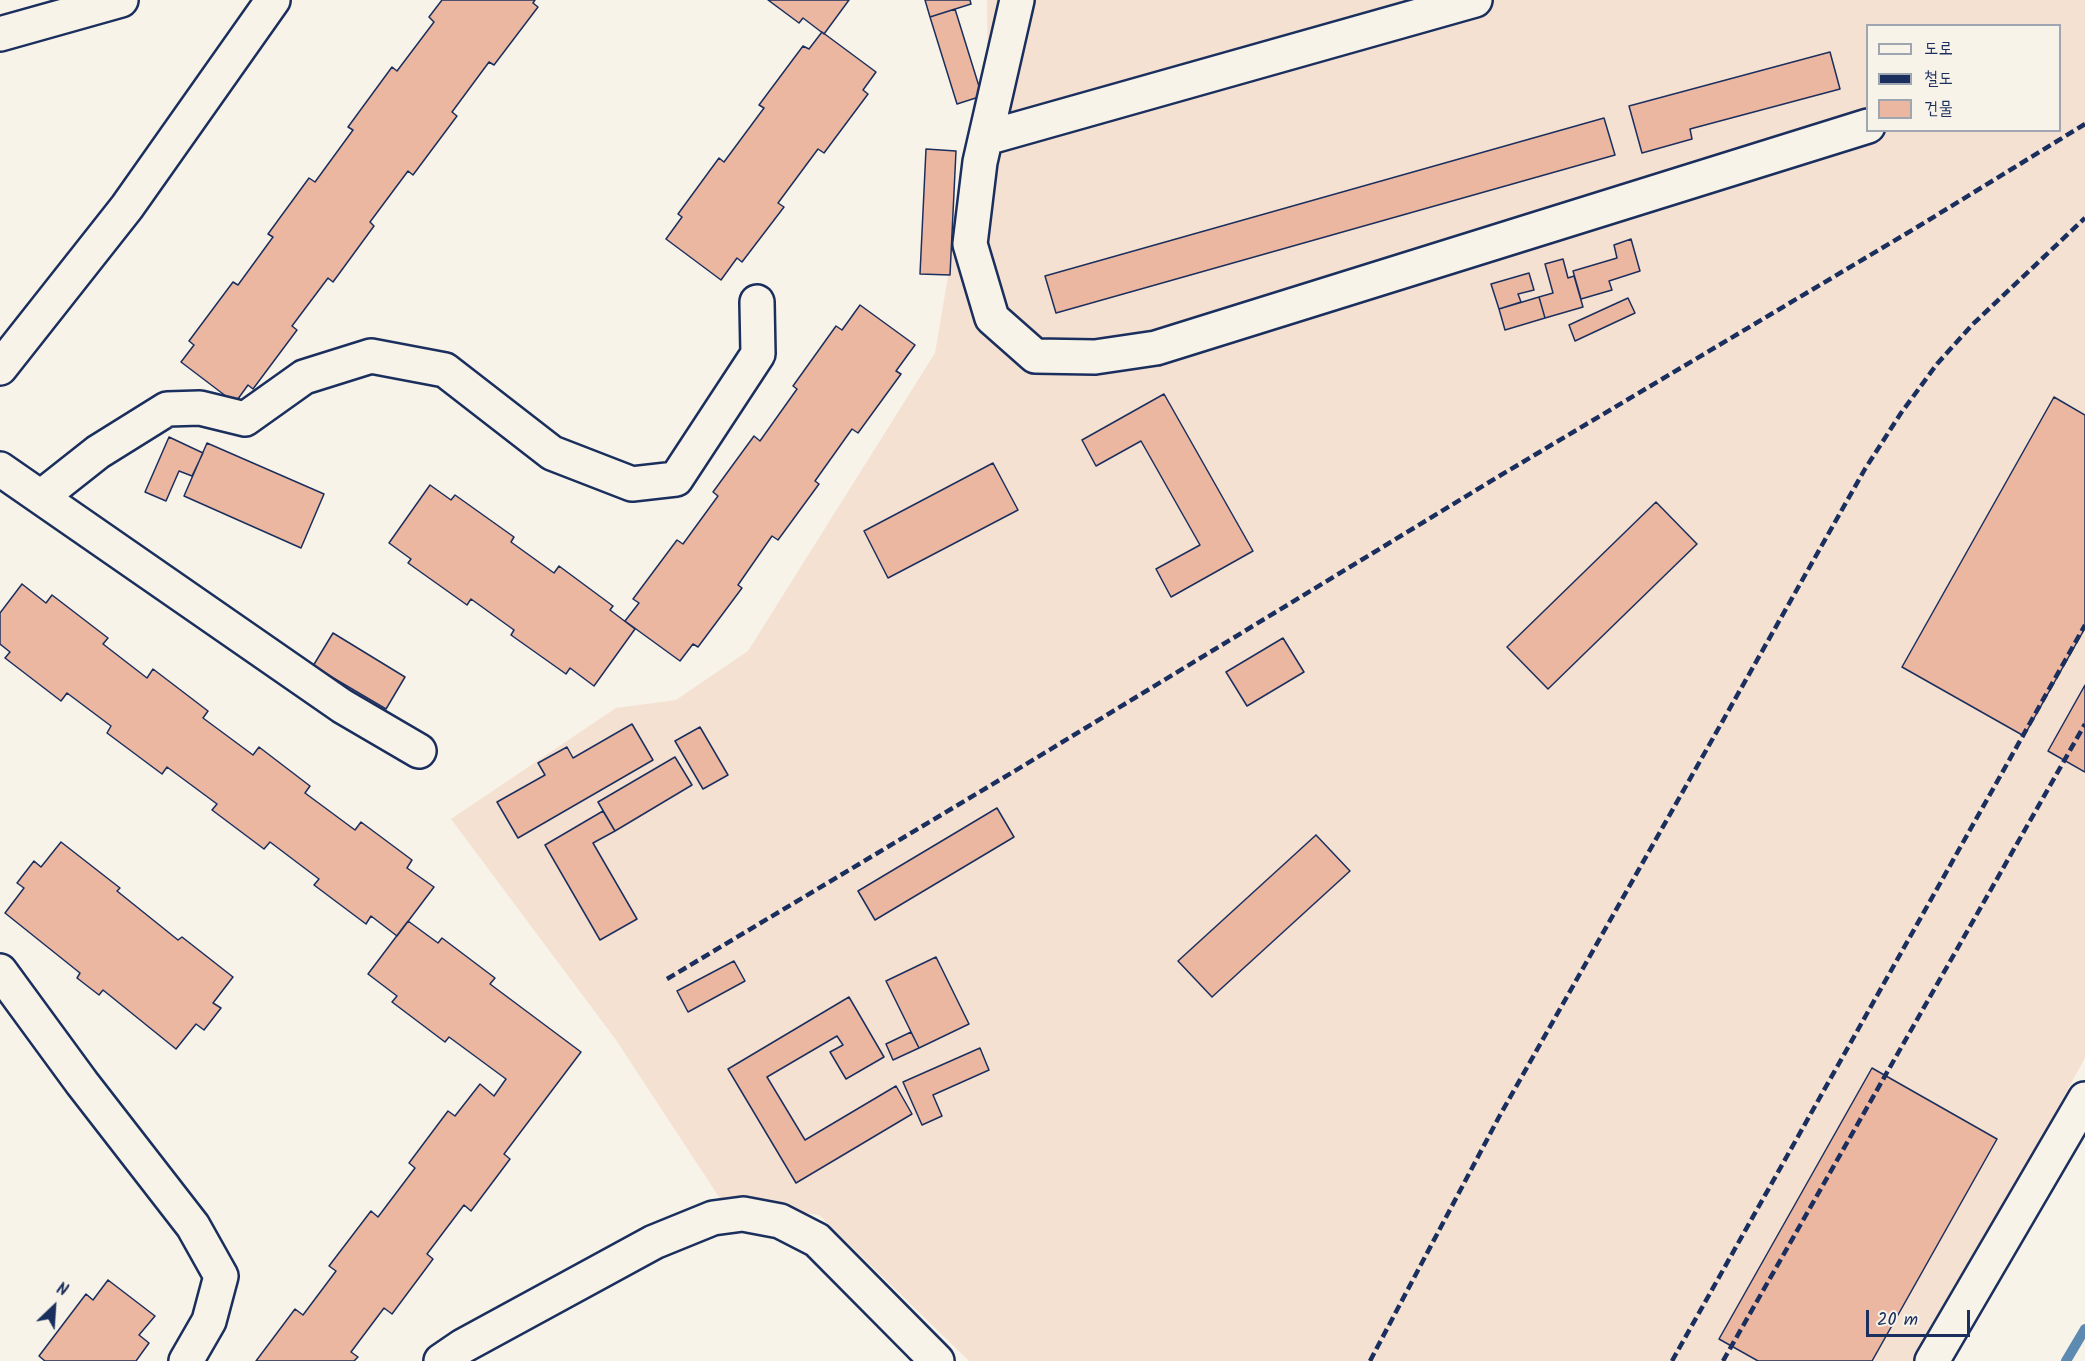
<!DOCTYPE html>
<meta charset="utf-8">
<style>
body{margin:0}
#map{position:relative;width:2085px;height:1361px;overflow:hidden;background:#f7f3e8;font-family:Kalam,"Poor Story",sans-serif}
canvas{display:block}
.legend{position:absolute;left:1866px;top:24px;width:195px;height:108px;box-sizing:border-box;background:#f7f3e8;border:2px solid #9fa5b1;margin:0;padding:8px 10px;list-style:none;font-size:18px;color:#1b2f5e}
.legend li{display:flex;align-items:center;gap:12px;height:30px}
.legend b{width:30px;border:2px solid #9fa5b1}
.north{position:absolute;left:24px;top:1277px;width:60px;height:60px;-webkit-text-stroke:4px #f7f3e8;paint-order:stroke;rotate:25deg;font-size:16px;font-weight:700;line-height:24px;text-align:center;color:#1b2f5e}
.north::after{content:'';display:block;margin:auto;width:21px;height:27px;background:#1b2f5e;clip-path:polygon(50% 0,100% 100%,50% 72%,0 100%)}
.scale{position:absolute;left:1866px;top:1310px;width:104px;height:27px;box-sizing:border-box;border:3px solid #1b2f5e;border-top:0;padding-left:8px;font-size:18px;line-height:21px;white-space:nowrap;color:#1b2f5e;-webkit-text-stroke:4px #f7f3e8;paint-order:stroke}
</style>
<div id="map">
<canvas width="2085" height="1361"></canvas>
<ul class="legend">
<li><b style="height:8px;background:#f7f3e8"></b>도로</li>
<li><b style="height:8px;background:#1b2f5e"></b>철도</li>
<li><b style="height:16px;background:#ecb7a0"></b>건물</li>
</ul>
<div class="north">N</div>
<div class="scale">20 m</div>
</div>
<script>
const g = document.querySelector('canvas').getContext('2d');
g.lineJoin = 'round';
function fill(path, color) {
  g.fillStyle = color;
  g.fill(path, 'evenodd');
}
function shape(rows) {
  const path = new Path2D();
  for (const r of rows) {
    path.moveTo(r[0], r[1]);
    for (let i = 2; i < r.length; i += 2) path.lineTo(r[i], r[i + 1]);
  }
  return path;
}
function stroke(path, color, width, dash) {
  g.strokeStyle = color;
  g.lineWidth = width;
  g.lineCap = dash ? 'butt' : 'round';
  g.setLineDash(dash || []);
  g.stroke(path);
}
fill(shape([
 [987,0,2085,0,2085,1058,1931,1339,1913,1361,969,1361,819,1215,721,1200,616,1040,451,819,616,708,676,700,748,651,935,353,972,135,988,99],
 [1868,26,2060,26,2060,130,1868,130]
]), '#f4e1d2');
stroke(shape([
 [2066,1361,2085,1329]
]), '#5c8ab1', 10);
const building = shape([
 [442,0,535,0,533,3,538,7,494,65,489,62,452,112,457,116,413,175,408,171,370,222,374,226,333,282,328,278,292,326,297,330,253,389,248,385,235,403,181,362,194,345,189,341,233,282,238,285,273,237,268,234,309,178,315,182,353,130,348,127,392,67,397,71,434,22,429,17,442,0],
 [768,0,849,0,824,34,803,18,799,23,768,0],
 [925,0,970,0,971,4,930,17,925,0],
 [955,9,982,96,957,104,930,17,955,9],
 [822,32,876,72,863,90,868,94,824,153,818,149,778,203,784,207,742,262,737,258,721,280,666,239,682,217,678,214,719,158,724,162,764,108,759,105,803,46,809,49,822,32],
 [1830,52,1840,89,1690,129,1692,139,1642,153,1629,106,1830,52],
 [1604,118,1615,155,1056,313,1045,276,1604,118],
 [926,149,956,151,950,275,920,274,926,149],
 [1631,239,1640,271,1609,281,1612,290,1581,299,1573,271,1617,258,1614,245,1631,239],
 [1563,259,1568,278,1574,276,1583,307,1545,318,1539,297,1553,293,1545,264,1563,259],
 [1529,273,1534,290,1518,294,1521,302,1499,309,1491,284,1529,273],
 [1539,297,1545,318,1505,330,1499,309,1539,297],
 [1628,298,1635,313,1575,341,1569,325,1628,298],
 [860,305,915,345,896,371,901,374,858,433,852,429,815,481,819,484,778,540,772,536,738,585,742,588,698,647,693,644,680,661,625,621,639,603,633,599,677,540,683,544,718,496,713,492,754,436,760,441,797,389,793,386,836,326,842,330,860,305],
 [1164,394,1253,551,1171,597,1156,569,1200,545,1141,441,1096,466,1082,440,1164,394],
 [2054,397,2085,415,2085,628,2024,736,1902,667,2054,397],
 [169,437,203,453,192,476,179,471,166,501,145,492,169,437],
 [207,443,324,494,301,548,184,496,207,443],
 [993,463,1018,510,888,578,864,531,993,463],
 [430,485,451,500,455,495,514,537,511,542,554,573,559,566,613,606,610,610,635,629,594,686,570,668,566,674,511,635,514,630,471,599,467,605,408,563,411,559,389,543,430,485],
 [1656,502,1697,544,1548,689,1507,647,1656,502],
 [22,584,46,603,52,595,108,638,103,644,147,678,153,669,208,711,203,718,253,755,259,747,310,786,305,793,355,830,361,822,412,860,407,868,434,887,397,936,371,916,366,924,314,885,319,879,270,842,264,849,212,810,217,804,167,767,162,774,107,733,111,726,67,693,61,701,5,658,10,652,0,644,0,613,22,584],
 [333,633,405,677,386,709,313,666,333,633],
 [1283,638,1304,672,1247,706,1226,672,1283,638],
 [2085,685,2085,772,2048,751,2085,685],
 [632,724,653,760,518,838,497,802,545,775,538,763,567,747,573,758,632,724],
 [700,727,728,775,703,789,675,741,700,727],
 [675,757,692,785,615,831,598,802,675,757],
 [997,808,1014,837,875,920,858,891,997,808],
 [603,811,615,831,593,843,637,919,600,940,545,845,603,811],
 [1316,835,1350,871,1212,997,1178,961,1316,835],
 [61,842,120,888,117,891,178,940,182,937,233,977,213,1003,221,1008,204,1030,196,1024,176,1049,103,990,99,995,77,978,80,973,5,913,24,888,17,883,34,861,41,867,61,842],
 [408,921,438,943,442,938,495,978,490,984,581,1052,504,1154,510,1159,471,1211,464,1205,427,1254,433,1259,392,1314,384,1308,351,1352,358,1357,354,1361,256,1361,295,1309,303,1315,336,1271,329,1266,371,1211,378,1217,415,1168,409,1163,448,1111,455,1116,480,1084,494,1096,506,1079,449,1037,445,1042,392,1002,397,996,368,974,408,921],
 [936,957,969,1024,919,1048,886,981,936,957],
 [734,961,745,981,688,1012,677,991,734,961],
 [849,997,884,1057,846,1079,830,1052,843,1045,837,1036,767,1077,805,1140,896,1086,912,1114,796,1183,728,1069,849,997],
 [911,1032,919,1048,893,1060,886,1044,911,1032],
 [980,1048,989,1070,933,1095,942,1116,922,1125,903,1082,980,1048],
 [1872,1068,1997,1139,1872,1361,1758,1361,1719,1339,1872,1068],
 [108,1280,155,1316,139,1335,149,1343,136,1361,45,1361,39,1356,86,1294,93,1300,108,1280]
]);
fill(building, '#ecb7a0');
stroke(building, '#1b2f5e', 1.5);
const minor = shape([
 [1017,0,980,162,970,244,992,318,1035,356,1095,357,1156,348,1868,126],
 [0,34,121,0],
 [986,138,1475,0],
 [0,368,127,207,273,0],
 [0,469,342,706,419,751],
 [41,497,98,452,167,409,200,408,245,419,304,377,371,356,445,370,552,453,632,484,676,479,758,354,757,302],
 [0,971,82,1083,193,1226,221,1276,209,1321,186,1361],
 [441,1361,463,1346,654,1242,713,1218,743,1214,780,1221,817,1240,937,1361],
 [1932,1361,2085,1099]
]);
stroke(minor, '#1b2f5e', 38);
stroke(minor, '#f7f3e8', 33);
stroke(shape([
 [667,979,1023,766,1496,478,1919,226,2085,124],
 [1370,1361,1499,1117,1865,469,1901,413,1937,364,1972,325,2085,218],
 [1672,1361,2085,625],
 [1723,1361,2085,724]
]), '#1b2f5e', 4.5, [9, 4.5]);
</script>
